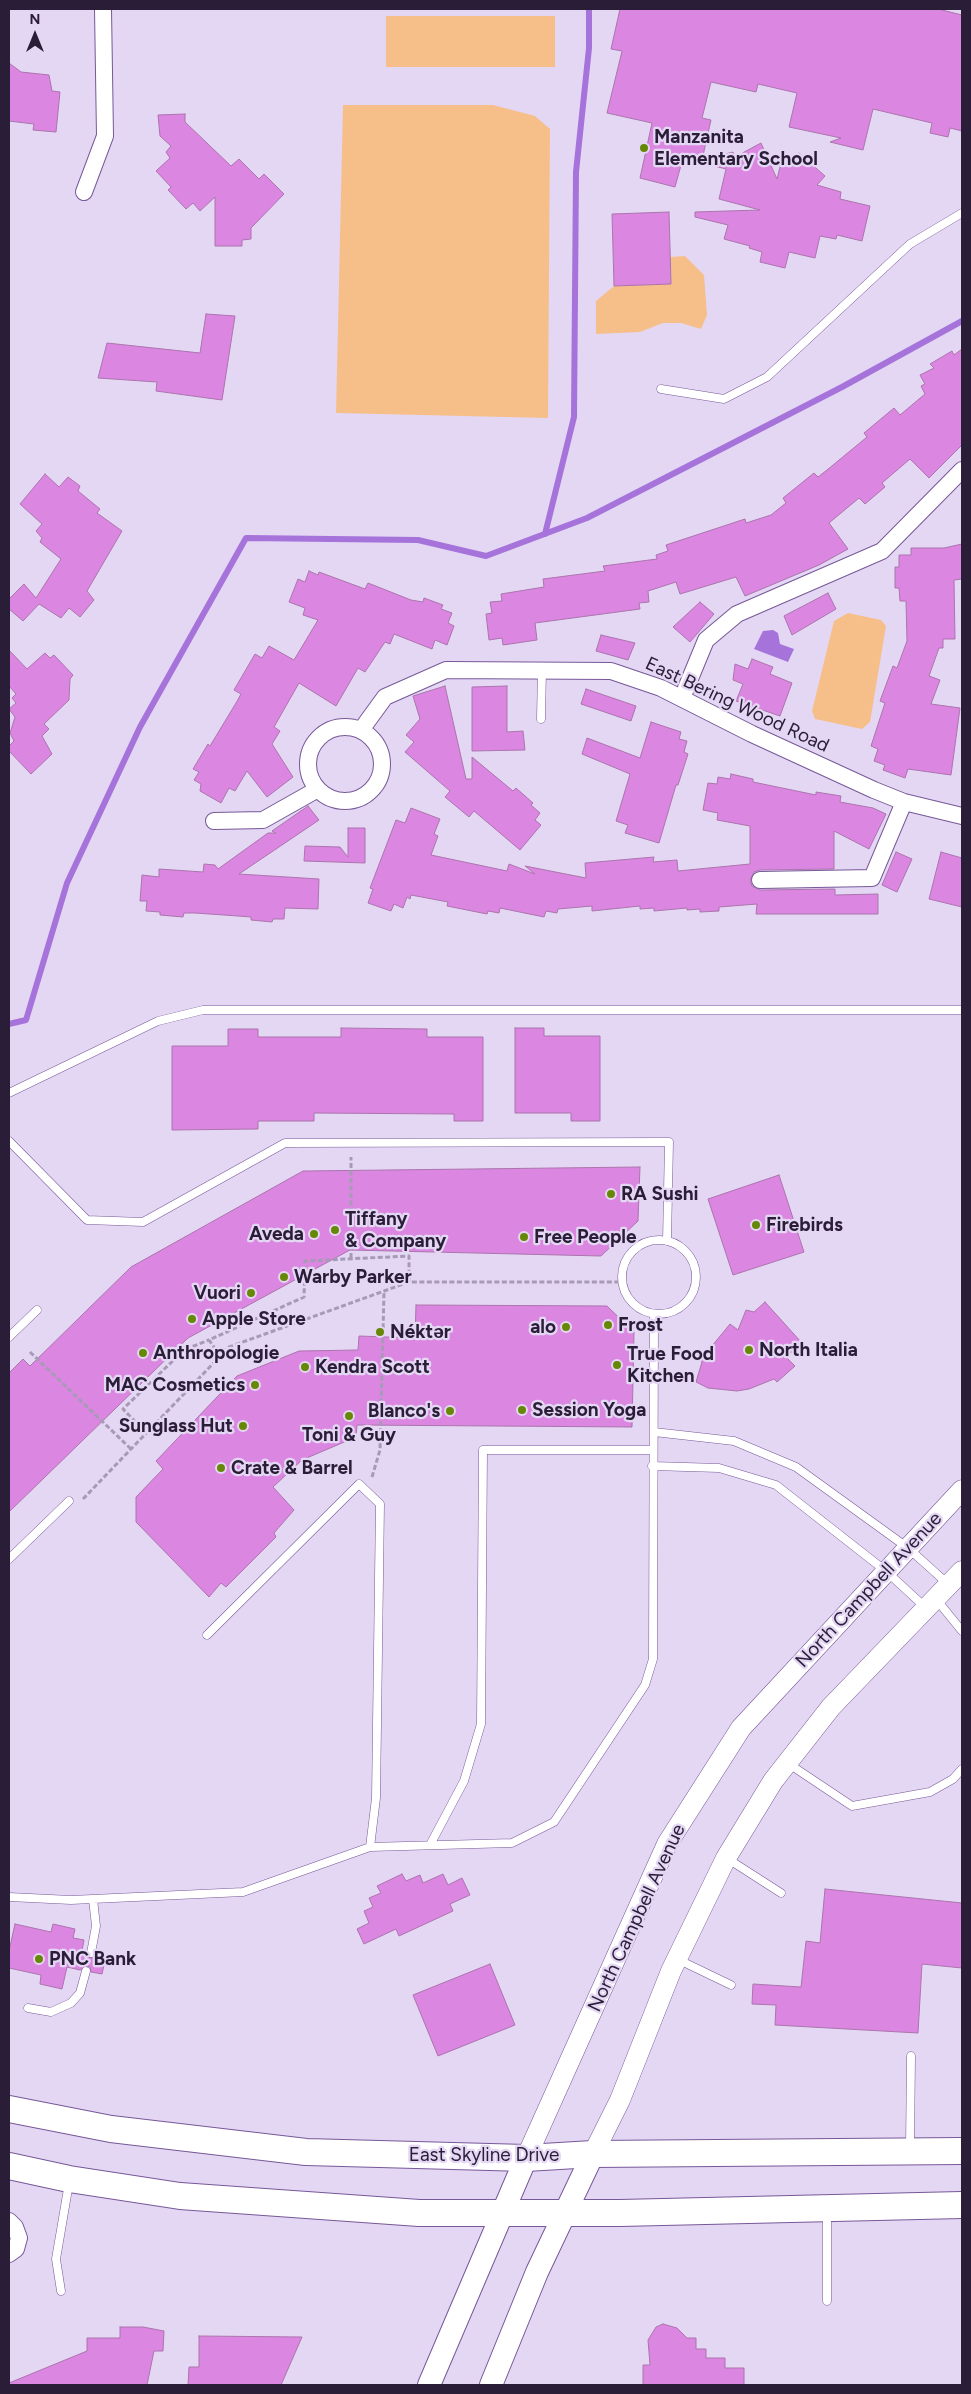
<!DOCTYPE html>
<meta charset="utf-8">
<style>
body{margin:0}
#map{position:relative;width:971px;height:2394px;overflow:hidden;background:#e4d7f4;font-family:Figtree,sans-serif}
canvas{display:block}
.frame{position:absolute;inset:0;border:10px solid #2a1d38;pointer-events:none}
.north{position:absolute;left:10px;top:10px;width:50px;height:50px;-webkit-text-stroke:4px #e4d7f4;paint-order:stroke;rotate:0deg;font-size:14px;font-weight:700;line-height:20px;text-align:center;color:#2a1d38}
.north::after{content:'';display:block;margin:auto;width:18px;height:22px;background:#2a1d38;clip-path:polygon(50% 0,100% 100%,50% 72%,0 100%)}
</style>
<div id="map">
<canvas width="971" height="2394"></canvas>
<div class="frame"></div>
<div class="north">N</div>
</div>
<script>
const g = document.querySelector('canvas').getContext('2d');
g.lineJoin = 'round';
function fill(path, color) {
  g.fillStyle = color;
  g.fill(path, 'evenodd');
}
function shape(rows) {
  const path = new Path2D();
  for (const r of rows) {
    if (r.length === 3) {
      path.moveTo(r[0] + r[2], r[1]);
      path.arc(r[0], r[1], r[2], 0, 2 * Math.PI);
      continue;
    }
    path.moveTo(r[0], r[1]);
    for (let i = 2; i < r.length; i += 2) path.lineTo(r[i], r[i + 1]);
  }
  return path;
}
function stroke(path, color, width, dash) {
  g.strokeStyle = color;
  g.lineWidth = width;
  g.lineCap = dash ? 'butt' : 'round';
  g.setLineDash(dash || []);
  g.stroke(path);
}
function label(font, color, halo, rows, align = 'center') {
  g.font = font + ' Figtree,sans-serif';
  g.lineWidth = 4.5;
  g.setLineDash([]);
  g.textBaseline = 'middle';
  g.strokeStyle = halo;
  g.fillStyle = color;
  for (const [text, x, y, turn = 0] of rows) {
    g.save();
    g.translate(x, y);
    g.rotate((+turn || 0) * Math.PI / 180);
    g.textAlign = isNaN(turn) ? turn : align;
    if (halo) g.strokeText(text, 0, 0);
    g.fillText(text, 0, 0);
    g.restore();
  }
}
fill(shape([
 [386,16,555,16,555,67,386,67],
 [343,105,493,105,535,116,550,129,548,418,336,413],
 [685,256,704,275,707,315,701,329,681,323,663,323,640,332,596,334,596,301,614,286,671,284,670,257],
 [848,613,881,620,886,626,870,722,862,729,815,719,812,711,834,621]
]), '#f6bf8a');
fill(shape([
 [773,630,778,633,780,644,794,649,788,662,754,649,763,631]
]), '#a673da');
stroke(shape([
 [545,534,574,417,576,172,589,48,589,9],
 [9,1024,26,1020,67,883,140,727,246,538,418,540,486,556,587,518,842,387,962,321]
]), '#a673da', 6);
const building = shape([
 [620,9,938,9,962,15,962,131,950,128,948,137,930,133,932,123,873,109,863,150,830,142,841,138,789,127,797,93,758,84,756,92,711,82,702,118,711,120,702,160,733,152,735,157,761,143,777,179,782,159,799,153,825,176,817,185,841,192,840,199,870,206,862,241,837,235,836,239,820,236,815,258,789,252,785,268,760,262,762,252,749,248,750,246,724,239,728,225,695,217,695,212,760,210,719,199,726,169,683,158,675,187,640,178,652,123,607,113,622,51,611,49,620,9],
 [9,63,21,72,49,75,52,91,60,92,56,132,33,130,34,124,9,121,9,63],
 [185,114,185,122,231,166,239,159,259,179,264,174,284,194,251,228,251,239,242,240,242,246,215,246,215,197,200,211,193,203,186,209,168,190,171,187,156,171,170,158,166,152,171,146,160,136,158,115,185,114],
 [669,212,671,284,614,286,612,214,669,212],
 [206,314,235,316,222,400,156,391,157,382,98,378,107,343,200,353,206,314],
 [962,349,962,445,929,478,910,459,882,483,885,487,865,504,859,498,829,523,848,549,819,565,745,596,736,577,680,594,676,582,648,591,649,602,639,603,640,609,535,623,537,640,503,645,502,638,489,640,486,614,492,613,490,602,502,601,501,594,544,587,543,579,605,571,603,566,657,559,656,555,668,551,666,545,745,519,746,523,771,515,786,503,783,498,814,473,818,477,827,470,867,437,864,433,894,408,900,415,925,394,921,386,925,384,920,375,934,368,930,364,952,351,954,355,962,349],
 [45,474,59,487,68,477,80,486,78,491,100,509,97,513,122,531,87,591,94,600,80,617,69,608,61,618,39,604,23,621,9,609,9,599,24,584,36,598,61,559,40,542,42,538,36,531,42,524,20,504,45,474],
 [962,544,962,579,954,580,955,639,943,639,943,648,939,648,929,676,940,680,931,704,960,708,951,775,908,769,905,778,883,770,885,765,874,761,878,749,871,746,885,703,880,701,893,666,897,668,907,641,906,601,900,601,899,588,895,588,895,567,899,567,899,555,911,555,911,548,944,548,962,544],
 [309,571,318,575,319,572,365,589,368,583,411,600,423,602,424,598,443,605,441,609,452,613,448,623,454,626,447,645,435,640,432,649,394,634,390,644,385,642,365,672,358,668,336,706,299,683,274,727,280,731,272,744,293,777,267,797,247,771,235,791,229,788,221,803,200,791,201,784,194,780,199,772,193,769,208,744,210,746,236,703,241,694,234,690,255,654,262,658,269,646,294,660,318,620,303,615,305,608,289,602,298,579,305,582,309,571],
 [828,593,836,609,792,635,784,616,828,593],
 [700,602,714,614,690,642,673,627,700,602],
 [601,635,635,643,628,660,596,651,601,635],
 [9,650,27,669,45,653,50,658,54,655,73,675,70,679,69,700,44,724,49,729,42,736,52,754,31,774,9,751,9,746,14,741,10,733,15,717,9,709,16,703,12,698,16,694,9,686,9,650],
 [752,659,773,667,770,674,792,683,780,716,736,701,743,684,733,680,735,664,748,669,752,659],
 [445,686,466,779,472,779,472,757,513,791,516,788,533,803,531,805,540,813,535,820,541,825,520,850,474,811,469,817,445,797,450,791,405,752,414,742,406,735,420,719,413,696,445,686],
 [507,686,507,732,523,731,525,750,472,751,472,687,507,686],
 [586,689,636,706,631,721,581,704,586,689],
 [651,722,681,732,679,739,687,741,684,752,688,754,678,785,676,785,659,843,625,833,628,825,616,821,630,774,582,754,587,738,640,758,651,722],
 [731,774,753,779,753,782,816,795,816,792,841,796,840,802,873,808,886,814,869,849,834,831,834,869,760,870,754,872,750,880,752,886,760,890,835,889,835,895,878,894,878,914,756,914,757,904,719,907,719,911,700,912,700,909,687,910,687,908,654,911,654,908,640,909,640,906,592,911,592,906,558,909,557,913,546,911,544,917,500,908,499,913,488,911,487,914,447,906,448,902,411,895,410,899,407,897,403,908,394,904,391,911,368,903,373,889,370,888,396,820,405,823,411,808,440,819,434,834,438,836,431,855,507,871,509,864,535,874,525,866,586,878,585,863,654,857,653,862,677,860,678,871,750,864,750,826,717,820,718,813,703,810,708,783,717,784,718,777,730,779,731,774],
 [308,806,319,820,239,874,319,879,318,909,285,908,284,919,273,919,272,922,251,920,251,917,238,916,195,913,184,913,183,917,160,915,160,912,146,911,147,901,140,901,142,875,159,877,159,869,203,872,204,864,215,865,218,869,268,833,276,833,272,831,308,806],
 [348,828,365,828,365,863,304,861,305,846,340,847,348,857,348,828],
 [896,852,912,859,897,892,882,885,896,852],
 [941,852,962,858,962,907,929,899,941,852],
 [341,1028,427,1029,427,1037,483,1037,483,1121,454,1121,454,1114,314,1113,314,1121,258,1121,258,1129,172,1130,172,1046,228,1046,228,1029,258,1029,258,1037,341,1037,341,1028],
 [515,1028,544,1028,544,1036,600,1036,600,1121,571,1121,571,1113,515,1113,515,1028],
 [640,1167,638,1221,601,1256,350,1250,188,1338,9,1512,9,1373,23,1359,30,1366,131,1267,303,1171,640,1167],
 [779,1175,804,1252,733,1275,708,1199,779,1175],
 [765,1302,802,1343,786,1357,795,1366,777,1382,774,1379,749,1389,737,1391,708,1388,696,1382,702,1362,698,1355,712,1346,730,1324,738,1330,746,1310,754,1312,765,1302],
 [416,1305,607,1306,634,1332,632,1427,357,1425,356,1437,302,1460,273,1487,294,1510,274,1533,276,1537,226,1587,221,1583,209,1597,136,1522,136,1497,163,1469,156,1461,237,1376,299,1351,358,1350,359,1336,415,1338,416,1305],
 [402,1874,406,1881,420,1875,423,1883,443,1874,448,1885,462,1878,470,1895,450,1904,453,1911,399,1936,396,1929,364,1944,357,1929,369,1923,364,1911,373,1907,369,1898,381,1893,377,1886,402,1874],
 [825,1889,962,1903,962,1968,922,1964,918,2033,775,2025,776,2005,752,2004,753,1984,801,1987,806,1941,820,1943,825,1889],
 [15,1924,51,1932,53,1924,75,1929,73,1938,84,1940,82,1951,86,1952,87,1957,92,1958,97,1954,106,1956,102,1974,91,1972,90,1967,87,1966,80,1970,67,1967,62,1989,40,1984,41,1975,9,1968,9,1951,15,1924],
 [490,1964,515,2025,438,2056,413,1995,490,1964],
 [663,2324,677,2328,687,2338,696,2338,696,2349,706,2349,706,2358,725,2358,725,2368,744,2368,744,2385,643,2385,643,2365,650,2365,648,2340,656,2327,663,2324],
 [120,2327,143,2327,164,2331,163,2351,154,2351,147,2385,9,2385,9,2383,87,2351,87,2338,120,2338,120,2327],
 [199,2336,302,2337,281,2385,188,2385,189,2367,199,2367,199,2336]
]);
fill(building, '#db86e0');
stroke(building, '#ab74ad', 1);
const service = shape([
 [661,389,724,399,767,377,910,244,962,213],
 [541,719,542,669],
 [9,1093,158,1021,203,1010,962,1010],
 [9,1141,87,1220,143,1222,285,1143,669,1142,667,1241],
 [659,1277,37],
 [9,1337,37,1310],
 [654,1432,734,1441,796,1467,908,1548,948,1584],
 [652,1466,719,1468,776,1485,887,1572,926,1608],
 [9,1559,69,1501],
 [936,1599,962,1631],
 [207,1635,359,1484,380,1504,376,1798,370,1847],
 [789,1764,852,1806,930,1792,953,1779,962,1769],
 [430,1845,464,1781,481,1724,483,1450,653,1450],
 [728,1859,781,1893],
 [9,1897,71,1900,243,1892,370,1847,512,1843,554,1822,645,1685,653,1659,654,1314],
 [91,1953,96,1926,93,1899],
 [677,1959,731,1985],
 [28,2008,51,2012,71,2003,80,1993,86,1971],
 [910,2147,911,2056],
 [827,2213,827,2301],
 [61,2291,56,2259,69,2183]
]);
const minor = shape([
 [84,192,105,136,103,9],
 [682,698,706,640,737,614,882,551,962,470],
 [345,764,37],
 [361,730,385,697,446,670,611,671,661,688,752,734,874,790,904,802,962,816],
 [214,821,263,820,318,789],
 [760,880,872,878,904,802],
 [9,2221,15,2227,19,2238,16,2249,9,2254]
]);
const tertiary = shape([
 [593,2154,620,2100,671,1971,726,1858,773,1781,831,1707,962,1571],
 [526,2158,667,1844,741,1728,962,1490]
]);
const secondary = shape([
 [429,2385,526,2158],
 [491,2385,537,2272,593,2154]
]);
const primary = shape([
 [9,2109,111,2129,306,2152,526,2158,593,2154,962,2151],
 [9,2166,69,2179,180,2196,419,2213,620,2213,962,2205]
]);
stroke(service, '#775898', 9);
stroke(minor, '#775898', 18);
stroke(tertiary, '#775898', 21);
stroke(secondary, '#775898', 24);
stroke(primary, '#775898', 28);
stroke(shape([
 [351,1258,351,1157],
 [30,1352,131,1449],
 [220,1356,209,1340,304,1297,305,1261,409,1256,409,1282],
 [146,1433,123,1409,184,1350,209,1340],
 [372,1477,380,1450,384,1292],
 [83,1499,229,1347,409,1282,622,1282]
]), '#a79ab7', 3, [5, 2.5]);
stroke(service, '#fff', 8);
stroke(minor, '#fff', 16);
stroke(tertiary, '#fff', 20);
stroke(secondary, '#fff', 22);
stroke(primary, '#fff', 26);
for (const [x, y, r, color] of [
 [644,148,5,"#678807"],
 [611,1194,5,"#678807"],
 [756,1225,5,"#678807"],
 [335,1230,5,"#678807"],
 [314,1234,5,"#678807"],
 [524,1237,5,"#678807"],
 [284,1277,5,"#678807"],
 [251,1293,5,"#678807"],
 [192,1319,5,"#678807"],
 [608,1325,5,"#678807"],
 [566,1327,5,"#678807"],
 [380,1332,5,"#678807"],
 [749,1350,5,"#678807"],
 [143,1353,5,"#678807"],
 [617,1365,5,"#678807"],
 [305,1367,5,"#678807"],
 [255,1385,5,"#678807"],
 [522,1410,5,"#678807"],
 [450,1411,5,"#678807"],
 [349,1416,5,"#678807"],
 [243,1426,5,"#678807"],
 [221,1468,5,"#678807"],
 [39,1959,5,"#678807"]
]) {
  const dot = new Path2D();
  dot.arc(x, y, r, 0, 2 * Math.PI);
  g.fillStyle = color;
  g.fill(dot);
  stroke(dot, '#e4d7f4', 2);
}
label('bold 19px', '#2a1d38', '#e4d7f4', [
 ["Manzanita",654,137],
 ["Elementary School",654,159],
 ["RA Sushi",621,1194],
 ["Tiffany",345,1219],
 ["& Company",345,1241],
 ["Firebirds",766,1225],
 ["Aveda",304,1234,"right"],
 ["Free People",534,1237],
 ["Warby Parker",294,1277],
 ["Vuori",241,1293,"right"],
 ["Apple Store",202,1319],
 ["Frost",618,1325],
 ["alo",556,1327,"right"],
 ["Néktər",390,1332],
 ["North Italia",759,1350],
 ["Anthropologie",153,1353],
 ["True Food",627,1354],
 ["Kitchen",627,1376],
 ["Kendra Scott",315,1367],
 ["MAC Cosmetics",245,1385,"right"],
 ["Session Yoga",532,1410],
 ["Blanco's",440,1411,"right"],
 ["Sunglass Hut",233,1426,"right"],
 ["Toni & Guy",349,1435,"center"],
 ["Crate & Barrel",231,1468],
 ["PNC Bank",49,1959]
], 'left');
label('19px', '#2a1d38', '#e4d7f4', [
 ["East Bering Wood Road",737,705,25],
 ["North Campbell Avenue",869,1590,-47],
 ["North Campbell Avenue",637,1918,-65],
 ["East Skyline Drive",484,2155]
]);
</script>
